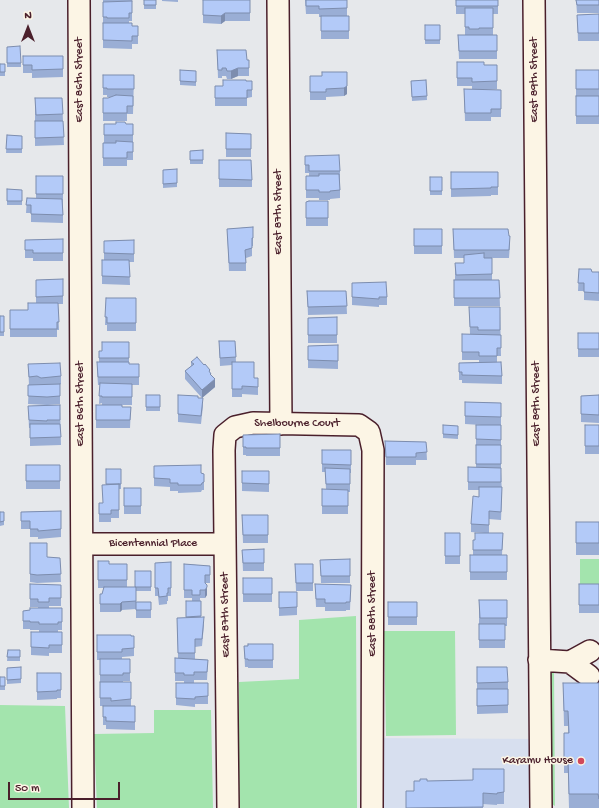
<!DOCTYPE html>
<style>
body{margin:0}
#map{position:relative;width:599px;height:808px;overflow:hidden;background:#e6e8eb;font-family:"Gochi Hand",sans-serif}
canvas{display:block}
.north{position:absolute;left:8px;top:8px;width:40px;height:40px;-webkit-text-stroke:3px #fcf5e5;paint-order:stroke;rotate:0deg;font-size:11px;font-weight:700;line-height:16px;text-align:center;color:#4a1f2b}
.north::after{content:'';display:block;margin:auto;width:14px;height:18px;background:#4a1f2b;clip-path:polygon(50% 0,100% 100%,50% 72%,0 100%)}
.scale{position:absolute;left:8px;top:782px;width:112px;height:18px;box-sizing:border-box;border:2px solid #4a1f2b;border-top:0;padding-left:5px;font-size:12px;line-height:14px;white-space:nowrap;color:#4a1f2b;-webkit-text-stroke:3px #fcf5e5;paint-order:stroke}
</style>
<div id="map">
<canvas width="599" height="808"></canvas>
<div class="north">N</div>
<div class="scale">50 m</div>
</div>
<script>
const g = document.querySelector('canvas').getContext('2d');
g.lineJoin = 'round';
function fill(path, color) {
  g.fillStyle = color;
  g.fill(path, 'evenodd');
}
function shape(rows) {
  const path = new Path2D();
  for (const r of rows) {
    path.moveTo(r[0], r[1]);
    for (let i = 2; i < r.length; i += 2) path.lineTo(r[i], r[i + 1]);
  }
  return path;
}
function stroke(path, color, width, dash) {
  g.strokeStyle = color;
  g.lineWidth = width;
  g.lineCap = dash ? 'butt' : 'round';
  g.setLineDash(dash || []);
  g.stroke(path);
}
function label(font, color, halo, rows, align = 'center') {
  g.font = font + ' "Gochi Hand",sans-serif';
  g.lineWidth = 3;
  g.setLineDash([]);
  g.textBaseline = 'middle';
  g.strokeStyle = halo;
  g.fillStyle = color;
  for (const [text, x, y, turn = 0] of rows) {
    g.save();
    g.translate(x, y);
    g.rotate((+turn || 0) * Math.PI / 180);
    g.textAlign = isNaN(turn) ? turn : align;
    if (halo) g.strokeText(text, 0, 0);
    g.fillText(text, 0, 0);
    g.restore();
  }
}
fill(shape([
 [372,738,540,739,541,808,372,808]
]), '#d7dfef');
fill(shape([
 [580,559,599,559,599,585,580,585],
 [356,616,357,808,239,808,239,682,299,679,299,620],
 [384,631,455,631,456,735,386,736],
 [554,670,555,806,550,803,549,673],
 [0,705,65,706,69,808,0,808],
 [154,710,211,710,213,808,97,808,94,734,154,733]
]), '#a3e4ad');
const minor = shape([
 [79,0,83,808],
 [278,0,281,424],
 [534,0,541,808],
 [82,544,225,544],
 [539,660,570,662,590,651],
 [570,662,589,676],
 [228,808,224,450,225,435,235,427,253,423,359,425,369,432,373,450,372,808]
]);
stroke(minor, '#4a1f2b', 24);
stroke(minor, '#fcf5e5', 21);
fill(shape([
 [103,0,132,0,132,21,129,21,129,23,132,26,138,26,138,44,132,44,132,49,103,48],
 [144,0,156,0,156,9,144,9],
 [162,0,178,0,178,2,162,1],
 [203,0,250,0,250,21,225,21,221,24,203,23],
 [305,0,347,0,347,16,340,16,349,16,349,39,321,39,321,17,319,17,319,14,306,14],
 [456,0,498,0,498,14,493,14,493,35,497,35,497,59,459,59,458,35,469,35,465,35,465,14,456,14],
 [576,0,599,0,599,13,577,13],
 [599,14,599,41,578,41,577,15],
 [425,25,440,25,440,44,425,44],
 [7,47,21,63,21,67,7,67],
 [217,50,247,60,249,60,249,76,238,76,231,79,227,79,226,76,222,76,222,78,218,78],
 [23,56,63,69,63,77,32,78,32,73,23,73],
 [457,62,484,65,497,65,497,89,484,89,501,90,501,117,491,117,491,121,465,121,464,89,472,89,472,86,457,86],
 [0,64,5,64,5,76,0,76],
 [180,70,196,71,196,86,180,85],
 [576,70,599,70,599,124,576,124],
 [347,72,347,94,344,96,326,97,326,100,310,100,310,76,322,76],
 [103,75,134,75,133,114,127,114,127,121,103,121,103,98,108,98,112,97,107,97,107,95,103,95],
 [426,80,427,100,412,101,411,81],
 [246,81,252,81,252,97,247,98,247,106,215,106,215,86,223,86],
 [35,98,62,98,64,145,35,146],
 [104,124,133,124,133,160,127,160,127,166,103,166,103,143,104,143],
 [226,133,251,134,251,157,226,157],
 [7,135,22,136,22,153,6,153],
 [203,150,203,164,190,164,190,151],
 [305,156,340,171,340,198,330,199,330,200,319,200,319,198,306,198,306,176,309,176,309,173,305,173],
 [219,160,252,180,252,187,219,187],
 [177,169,177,187,163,188,163,170],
 [451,172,498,172,498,195,491,195,491,196,451,197],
 [36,176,63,176,63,223,31,222,31,213,26,213,27,198,36,198],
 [430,177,442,177,442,195,430,195],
 [7,189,22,190,22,205,7,205],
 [328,201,328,226,306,226,306,202],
 [253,227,253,246,252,246,252,256,246,258,246,271,229,271,227,229],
 [414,229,442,229,442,254,414,254],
 [453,229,509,236,510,244,509,258,484,258,492,258,492,280,499,280,500,306,454,306,454,280,455,280,455,263,464,263,464,258,454,258],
 [63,239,63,261,33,261,33,258,25,258,25,240],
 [134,240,134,262,129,262,130,285,102,284,102,260,104,260,104,241],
 [579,269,592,272,599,272,599,301,584,300,584,291,578,291],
 [63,279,63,304,58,304,59,330,57,330,57,337,10,337,10,310,28,310,36,303,36,280],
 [352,283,387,297,387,305,379,305,379,307,352,305],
 [307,291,346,291,347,314,308,315],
 [106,298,136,298,136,331,107,331,107,325,105,325],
 [469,307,500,307,501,356,497,356,497,362,502,376,502,384,462,383,462,380,459,380,459,363,479,362,479,360,462,360,462,334,470,334],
 [0,316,4,316,4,336,0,336],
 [337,317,337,343,308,343,308,318],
 [578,333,599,333,599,357,578,357],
 [219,341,235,341,236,362,254,378,258,378,258,395,242,394,242,397,232,397,232,365,220,366],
 [102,342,129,342,129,364,139,364,139,385,132,385,132,405,122,405,122,407,131,407,130,428,96,428,96,405,102,405,102,403,99,404,100,385,98,385,97,370,99,362,99,351,102,351],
 [338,345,338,369,308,368,308,346],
 [191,362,210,372,215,387,202,398,203,406,201,424,178,422,178,414,198,398,202,398,185,379,185,371,191,366],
 [28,364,61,376,61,384,60,384,60,404,48,405,60,405,61,445,30,446,30,428,29,428,28,406,46,405,28,404,29,385],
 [146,395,160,395,160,411,146,411],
 [599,395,599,423,581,422,581,396],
 [465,402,501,403,501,472,502,495,501,520,489,519,489,533,503,533,502,555,507,555,507,580,470,580,470,555,473,555,473,540,475,540,484,533,471,532,471,524,479,497,479,490,468,490,468,467,476,467,476,425,481,425,465,424],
 [443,425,458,426,458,439,443,438],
 [585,425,599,425,599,454,585,454],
 [280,434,280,456,246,456,246,455,243,455,243,435],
 [385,441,426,442,427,460,416,460,416,465,386,465],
 [322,450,351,450,351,473,350,473,350,492,348,492,348,514,322,514,322,489,326,489,325,472,322,472],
 [26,465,60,465,60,489,26,489],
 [154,466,204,474,204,490,202,490,201,492,178,493,178,491,170,491,170,487,154,486],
 [121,469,121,489,119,489,119,518,111,518,111,522,99,522,99,503,103,503,106,484],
 [242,471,269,471,269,492,242,491],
 [124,488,141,488,141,514,124,514],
 [61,511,61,537,38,539,38,537,30,537,30,529,21,529,21,512],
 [0,512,4,512,4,525,0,526],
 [242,515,268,515,268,543,243,543],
 [576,522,599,522,599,555,576,555],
 [445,533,460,533,460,564,445,564],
 [30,543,47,557,60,558,61,582,37,583,30,582],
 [264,549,264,571,243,571,242,550],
 [350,559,350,583,321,583,320,560],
 [98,561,109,564,127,564,127,587,135,587,135,571,151,571,151,591,136,591,136,602,151,602,151,618,136,618,136,609,122,610,120,612,100,612,100,594,102,594,104,588,98,588],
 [171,562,171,596,168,596,168,601,167,601,167,604,159,605,158,596,155,596,155,563],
 [184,564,210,566,210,583,205,583,207,595,205,598,200,598,200,601,201,601,201,617,204,625,202,646,195,647,195,659,208,660,207,680,194,680,194,683,208,683,208,704,195,704,195,707,176,705,176,683,184,683,184,681,175,681,175,658,178,658,177,618,186,618,186,601,192,601,192,598,184,598],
 [295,564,313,564,313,591,296,591],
 [243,578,272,578,272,602,243,602],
 [30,584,61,585,61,606,49,606,49,608,62,608,62,630,58,630,58,632,62,632,62,653,49,653,49,656,31,655,31,632,39,632,39,630,30,630,30,629,23,629,23,611,30,610,38,608,38,607,30,607],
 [315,584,351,585,350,610,346,610,346,611,325,611,325,607,316,607],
 [579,584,599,584,599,613,579,613],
 [279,592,297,592,297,615,279,616],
 [479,600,507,600,507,626,505,626,505,648,479,648],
 [388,602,417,602,417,625,388,625],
 [97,635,134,636,134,656,122,657,122,659,130,659,130,681,123,681,123,682,131,682,131,706,135,706,135,730,106,729,106,725,103,725,103,706,100,706,100,660,97,660],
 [273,644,273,668,248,668,248,667,245,667,244,646],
 [8,650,20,650,20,661,7,661],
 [21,667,21,683,7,684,7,668],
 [477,667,508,682,508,713,477,714],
 [37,673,61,673,61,698,57,698,57,699,37,700],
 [0,677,5,677,5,690,0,690],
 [563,683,599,683,599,808,569,808,568,773,564,773,564,733,568,733,568,726,564,726],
 [504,769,504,804,497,804,497,805,483,804,483,808,406,808,406,791,414,791,427,781,473,780]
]), '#9aaed5');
fill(shape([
 [225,13,225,21,221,24,221,16],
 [238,68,238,76,231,79,231,71],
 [347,86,347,94,344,96,344,88],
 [215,379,215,387,202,398,202,390],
 [207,587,207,595,205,598,205,590],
 [122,602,122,610,120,612,120,604]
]), '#7d8dae');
const building = shape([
 [144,0,156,0,156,5,144,5,144,0],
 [203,0,250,0,250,13,225,13,221,16,203,15,203,0],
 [306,0,347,0,347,8,319,9,319,6,306,6,306,0],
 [456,0,498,0,498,6,456,6,456,0],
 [576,0,599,0,599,5,577,5,576,0],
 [132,1,132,13,129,13,129,18,107,18,107,17,103,17,103,2,132,1],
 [465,8,493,8,493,28,479,28,479,29,469,29,469,27,465,27,465,8],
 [599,14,599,33,578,33,577,15,599,14],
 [321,16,349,16,349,31,321,31,321,16],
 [103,23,132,23,132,26,138,26,138,36,132,36,132,41,103,40,103,23],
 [425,25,440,25,440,40,425,40,425,25],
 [458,35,497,35,497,51,459,51,458,35],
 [20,46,21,63,7,63,7,47,20,46],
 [217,50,246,50,247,60,249,60,249,68,238,68,231,71,227,71,226,68,222,68,222,70,218,70,217,50],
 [23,56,63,56,63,69,32,70,32,65,23,65,23,56],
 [457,62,484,62,484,65,497,65,497,81,472,82,472,78,457,78,457,62],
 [0,64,5,64,5,72,0,72,0,64],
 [180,70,196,71,196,82,180,81,180,70],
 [576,70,599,70,599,89,576,89,576,70],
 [322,72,347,72,347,86,344,88,326,89,326,92,310,92,310,76,322,76,322,72],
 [103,75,134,75,134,89,107,89,107,88,103,88,103,75],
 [223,80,246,80,246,81,252,81,252,90,247,90,247,98,215,98,215,86,223,86,223,80],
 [426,80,427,96,412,97,411,81,426,80],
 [464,89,501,90,501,109,491,109,491,113,465,113,464,89],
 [116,95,133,96,133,106,127,106,127,113,103,113,103,98,108,98,116,95],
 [576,96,599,96,599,116,576,116,576,96],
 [35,98,62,98,63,114,36,115,35,98],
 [35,121,63,121,64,137,35,138,35,121],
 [116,122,125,122,126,124,133,124,133,135,104,135,104,124,116,124,116,122],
 [226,133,251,134,251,149,226,149,226,133],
 [7,135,22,136,22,149,6,149,7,135],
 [116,141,133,142,133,152,127,152,127,158,103,158,103,143,116,143,116,141],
 [203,150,203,160,190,160,190,151,203,150],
 [339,155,340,171,309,171,309,165,305,165,305,156,339,155],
 [219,160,251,160,252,180,219,179,219,160],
 [177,169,177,183,163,184,163,170,177,169],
 [451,172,498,172,498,187,491,187,491,188,451,189,451,172],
 [319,174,339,174,340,190,330,191,330,192,319,192,319,190,306,190,306,176,319,176,319,174],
 [36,176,63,176,63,194,36,194,36,176],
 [430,177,442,177,442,191,430,191,430,177],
 [7,189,22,190,22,201,7,201,7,189],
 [27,198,62,199,63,215,31,214,31,205,26,205,27,198],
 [309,201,328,201,328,218,306,218,306,202,309,201],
 [253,227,253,238,252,238,252,248,245,250,246,263,229,263,227,229,253,227],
 [414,229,442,229,442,246,414,246,414,229],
 [453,229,508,229,509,236,510,236,509,250,454,250,453,229],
 [63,239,63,253,33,253,33,250,25,250,25,240,63,239],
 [134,240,134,254,104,253,104,241,134,240],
 [484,253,484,258,492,258,492,274,456,275,455,263,464,263,464,255,484,253],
 [102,260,129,260,130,277,102,276,102,260],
 [579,269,591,269,592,272,599,272,599,293,584,292,584,283,578,283,579,269],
 [63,279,63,296,36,297,36,280,63,279],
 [454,280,499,280,500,298,454,298,454,280],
 [386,282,387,297,379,297,379,299,352,297,352,283,386,282],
 [307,291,346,291,347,306,308,307,307,291],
 [106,298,136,298,136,323,107,323,107,317,105,317,106,298],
 [28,303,58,303,59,322,57,322,57,329,10,329,10,310,28,310,28,303],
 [469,307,500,307,500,330,478,330,478,327,470,327,469,307],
 [0,316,4,316,4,332,0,332,0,316],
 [337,317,337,335,308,335,308,318,337,317],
 [578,333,599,333,599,349,578,349,578,333],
 [462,334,501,335,501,348,497,348,497,356,479,356,479,352,462,352,462,334],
 [219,341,235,341,236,357,220,358,219,341],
 [102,342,129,342,129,358,99,358,99,351,102,351,102,342],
 [338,345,338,361,308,360,308,346,338,345],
 [197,357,204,365,205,364,210,370,209,371,211,374,210,374,215,379,202,390,185,371,194,364,191,362,197,357],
 [97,362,129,362,129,364,139,364,139,377,98,377,97,362],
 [232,362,254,362,254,378,258,378,258,387,242,386,242,389,232,389,232,362],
 [501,362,502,376,462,375,462,372,459,372,459,363,501,362],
 [60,363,61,376,41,378,37,376,29,377,28,364,60,363],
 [100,383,132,384,132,397,102,397,102,396,99,396,100,383],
 [60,384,60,396,47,397,28,396,28,385,60,384],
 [146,395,160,395,160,407,146,407,146,395],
 [178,395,198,396,198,398,203,398,201,416,178,414,178,395],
 [599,395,599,415,581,414,581,396,599,395],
 [465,402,501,403,501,417,465,416,465,402],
 [60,405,60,420,47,420,47,421,29,420,28,406,60,405],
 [96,405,122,405,122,407,131,407,130,420,96,420,96,405],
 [30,424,60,424,61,437,30,438,30,424],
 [443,425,458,426,458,435,443,434,443,425],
 [476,425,501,425,501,440,476,439,476,425],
 [585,425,599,425,599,446,585,446,585,425],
 [280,434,280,448,246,448,246,447,243,447,243,435,280,434],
 [385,441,426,442,427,452,416,453,416,457,386,457,385,441],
 [476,445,501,445,501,464,476,464,476,445],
 [322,450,351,450,351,465,322,464,322,450],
 [26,465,60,465,60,481,26,481,26,465],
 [201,465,201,473,204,474,204,482,202,483,201,485,178,485,178,483,170,483,170,479,154,478,154,466,201,465],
 [468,467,501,468,501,482,468,482,468,467],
 [325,468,350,469,350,484,326,484,325,468],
 [106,469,121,469,121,484,106,484,106,469],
 [242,471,269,471,269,484,242,483,242,471],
 [119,484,119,510,111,510,111,514,99,514,99,503,103,503,102,485,119,484],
 [479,487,502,487,501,512,489,511,489,525,471,524,473,496,479,497,479,487],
 [124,488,141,488,141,506,124,506,124,488],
 [322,489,348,490,348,506,322,506,322,489],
 [61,511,61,529,38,531,38,529,30,529,30,521,21,521,21,512,61,511],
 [0,512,4,512,4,521,0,522,0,512],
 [242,515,268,515,268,535,243,535,242,515],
 [576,522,599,522,599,543,576,543,576,522],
 [445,533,460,533,460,556,445,556,445,533],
 [475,533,503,533,502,550,473,550,473,540,475,540,475,533],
 [30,543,47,543,47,557,60,558,61,574,37,575,30,574,30,543],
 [264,549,264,563,243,563,242,550,264,549],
 [470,555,507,555,507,572,470,572,470,555],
 [350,559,350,576,321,576,320,560,350,559],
 [98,561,109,561,109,564,127,564,127,580,98,580,98,561],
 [171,562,171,588,168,588,168,593,167,593,167,596,159,597,158,588,155,588,155,563,171,562],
 [184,564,210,566,210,575,205,575,205,583,207,585,207,587,205,590,200,590,200,595,192,595,192,590,184,590,184,564],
 [295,564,313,564,313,583,296,583,295,564],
 [135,571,151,571,151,587,135,587,135,571],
 [243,578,272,578,272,594,243,594,243,578],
 [30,584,61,585,61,598,49,598,49,602,38,602,38,599,30,599,30,584],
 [315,584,351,585,350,602,346,602,346,603,325,603,325,599,316,599,315,584],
 [579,584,599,584,599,605,579,605,579,584],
 [104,587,136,587,136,601,122,602,120,604,100,604,100,594,102,594,104,587],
 [279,592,297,592,297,607,279,608,279,592],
 [479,600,507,600,507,618,480,618,479,600],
 [186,601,201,601,201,616,186,617,186,601],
 [136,602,151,602,151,610,136,610,136,602],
 [388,602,417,602,417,617,388,617,388,602],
 [30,608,62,608,62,622,58,622,58,624,39,624,39,622,30,622,30,621,23,621,23,611,30,610,30,608],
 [204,617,202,639,195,639,195,653,178,653,177,618,204,617],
 [479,624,505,624,505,640,479,640,479,624],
 [31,632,62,632,62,645,49,645,49,648,31,647,31,632],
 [97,635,131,635,131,636,134,636,134,648,122,649,122,652,97,652,97,635],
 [248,644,273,644,273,660,248,660,248,659,245,659,244,646,248,646,248,644],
 [8,650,20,650,20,657,7,657,8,650],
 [175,658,208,660,207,672,194,672,194,675,184,675,184,673,175,673,175,658],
 [100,659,130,659,130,673,123,673,123,675,100,675,100,659],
 [21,667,21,679,7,680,7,668,21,667],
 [477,667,507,667,508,682,477,683,477,667],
 [37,673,61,673,61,690,57,690,57,691,37,692,37,673],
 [0,677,5,677,5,686,0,686,0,677],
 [100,682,131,682,131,699,111,701,111,698,100,698,100,682],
 [176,683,208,683,208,696,195,697,195,699,176,698,176,683],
 [563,683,599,683,599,799,598,794,569,794,568,758,564,758,564,733,569,733,568,711,564,711,563,683],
 [477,689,508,689,508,705,477,706,477,689],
 [103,706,135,706,135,722,106,721,106,717,103,717,103,706],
 [473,769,504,769,504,792,497,793,497,794,483,793,483,807,406,808,406,791,414,791,414,781,420,781,420,779,427,779,427,781,473,780,473,769]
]);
fill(building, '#b3caf8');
stroke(building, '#7d8dae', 1);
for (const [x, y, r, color] of [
 [581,761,4,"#d1495b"]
]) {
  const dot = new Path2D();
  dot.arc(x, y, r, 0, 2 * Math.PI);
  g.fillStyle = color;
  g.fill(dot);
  stroke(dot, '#fcf5e5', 1.5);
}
label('12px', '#4a1f2b', '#fcf5e5', [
 ["East 86th Street",80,80,-90],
 ["East 89th Street",535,80,-90],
 ["East 87th Street",279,212,-90],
 ["East 86th Street",81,404,-90],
 ["East 89th Street",537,404,-90],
 ["Shelbourne Court",297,424],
 ["Bicentennial Place",153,544],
 ["East 88th Street",373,614,-90],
 ["East 87th Street",226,615,-91]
]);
label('12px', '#4a1f2b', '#fcf5e5', [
 ["Karamu House",573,761]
], 'right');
</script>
